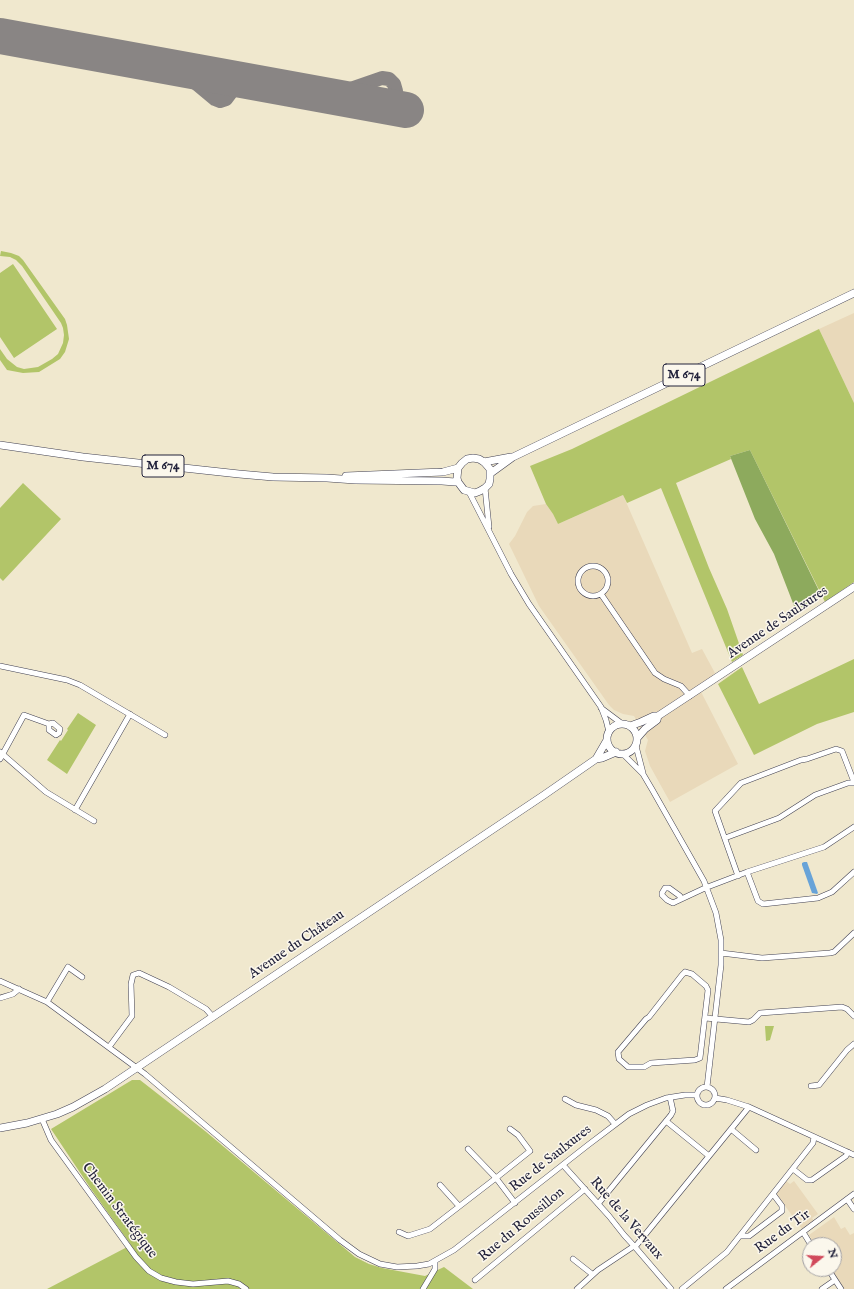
<!DOCTYPE html>
<meta charset="utf-8">
<style>
body{margin:0}
#map{position:relative;width:854px;height:1289px;overflow:hidden;background:#f0e8ce;font-family:"IM FELL English",serif}
canvas{display:block}
.north{position:absolute;left:802px;top:1237px;width:40px;height:40px;box-sizing:border-box;background:#fbf7ec;border:1px solid #a4a2a5;border-radius:50%;rotate:72deg;font-size:11px;font-weight:700;line-height:16px;text-align:center;color:#22223b}
.north::after{content:'';display:block;margin:auto;width:14px;height:18px;background:#d1495b;clip-path:polygon(50% 0,100% 100%,50% 72%,0 100%)}
</style>
<div id="map">
<canvas width="854" height="1289"></canvas>
<div class="north">N</div>
</div>
<script>
const g = document.querySelector('canvas').getContext('2d');
g.lineJoin = 'round';
function fill(path, color) {
  g.fillStyle = color;
  g.fill(path, 'evenodd');
}
function shape(rows) {
  const path = new Path2D();
  for (const r of rows) {
    if (r.length === 3) {
      path.moveTo(r[0] + r[2], r[1]);
      path.arc(r[0], r[1], r[2], 0, 2 * Math.PI);
      continue;
    }
    path.moveTo(r[0], r[1]);
    for (let i = 2; i < r.length; i += 2) path.lineTo(r[i], r[i + 1]);
  }
  return path;
}
function stroke(path, color, width, dash) {
  g.strokeStyle = color;
  g.lineWidth = width;
  g.lineCap = dash ? 'butt' : 'round';
  g.setLineDash(dash || []);
  g.stroke(path);
}
function label(font, color, halo, rows, align = 'center') {
  g.font = font + ' "IM FELL English",serif';
  g.lineWidth = 3;
  g.setLineDash([]);
  g.textBaseline = 'middle';
  g.strokeStyle = halo;
  g.fillStyle = color;
  for (const [text, x, y, turn = 0] of rows) {
    g.save();
    g.translate(x, y);
    g.rotate((+turn || 0) * Math.PI / 180);
    g.textAlign = isNaN(turn) ? turn : align;
    if (halo) g.strokeText(text, 0, 0);
    g.fillText(text, 0, 0);
    g.restore();
  }
}
fill(shape([
 [854,313,854,403,819,329],
 [623,495,692,653,702,649,715,673,713,675,714,677,698,686,738,764,670,802,650,766,645,751,648,740,634,716,623,714,614,710,609,705,539,606,509,544,515,536,527,512,533,506,546,504,553,514,558,524],
 [786,1181,790,1184,794,1181,818,1214,812,1218,814,1221,802,1229,777,1195,777,1192],
 [834,1217,841,1229,845,1227,850,1235,854,1233,854,1289,844,1289,831,1269,834,1269,834,1245,815,1245,809,1235]
]), '#e9d9ba');
fill(shape([
 [1,251,11,253,19,256,23,260,65,319,67,325,69,339,65,352,60,359,39,372,23,373,7,370,0,360,0,349,7,359,17,367,24,369,38,367,52,359,58,354,63,343,64,335,63,328,61,323,22,266,16,260,10,257,0,256],
 [13,264,57,329,14,358,0,337,0,273],
 [819,329,854,403,854,582,825,602,750,450,730,456,731,459,676,483,709,568,727,609,743,655,732,662,661,488,627,503,623,495,558,524,553,514,546,504,530,466,572,449],
 [23,483,61,519,3,581,0,578,0,508],
 [854,659,854,712,817,724,754,755,718,684,742,667,759,704],
 [78,713,96,725,67,774,47,760,60,740,61,741,68,730,67,729],
 [765,1026,774,1026,770,1040,766,1041],
 [132,1080,140,1080,149,1087,205,1131,355,1257,369,1264,382,1268,425,1276,444,1267,473,1289,47,1289,131,1245,91,1189,51,1129]
]), '#b2c569');
fill(shape([
 [750,450,821,595,796,611,774,554,755,519,730,456]
]), '#8daa5d');
fill(shape([
 [804,862,807,862,818,893,817,894,812,893,802,865,802,863]
]), '#68a3d8');
stroke(shape([
 [179,69,215,99,220,101,226,99,232,91,232,84,229,78,224,73,219,72,209,74],
 [330,96,382,78,389,79,394,84,396,91,395,98,392,103,387,108,380,109,373,109,363,102]
]), '#898584', 14);
stroke(shape([
 [0,36,406,110]
]), '#898584', 36);
const minor = shape([
 [485,488,489,527],
 [469,492,511,574,529,604,601,707,606,720,609,732],
 [593,581,15],
 [601,594,655,673,664,679,681,686,690,696],
 [0,666,67,680,80,685,165,735],
 [601,708,621,723],
 [636,746,643,773],
 [0,752,46,792,94,821],
 [623,754,643,774,653,791,704,881,716,913,721,940,721,965,707,1087],
 [0,759,24,715,49,724,53,723,60,729,59,733,56,735,49,730,49,724],
 [75,810,130,714],
 [725,838,779,818,815,795,848,783,854,783],
 [747,872,758,901,763,904,818,898,832,892,854,872],
 [738,876,715,811,741,783,801,760,807,759,836,749,842,751,854,782],
 [680,899,680,896,669,888,665,888,662,893,662,895,667,900,673,903,675,902,705,888,747,872,824,847,854,827],
 [721,953,762,958,830,953,834,952,854,933],
 [685,972,692,974,706,986,708,990,700,1058,695,1060,651,1063,644,1067,628,1067,619,1059,618,1052,646,1019,649,1017,682,975,685,972],
 [0,981,47,1002,145,1074,340,1240,359,1254,380,1264,397,1267,417,1266,429,1264,454,1250,588,1145,629,1114,647,1105,666,1098,685,1095,697,1095],
 [0,998,13,994,19,989],
 [47,1002,68,967,82,977],
 [705,1018,749,1022,753,1020,760,1013,842,1007,847,1009,854,1016],
 [109,1047,132,1016,131,984,133,975,139,973,169,987,206,1009,213,1017],
 [811,1086,819,1085,847,1050,854,1044],
 [706,1096,9],
 [715,1098,727,1100,749,1107,854,1155],
 [565,1099,576,1105,596,1110,608,1116,615,1124],
 [42,1119,51,1140,136,1257,149,1271,161,1278,176,1282,193,1284,228,1281,239,1284,246,1289],
 [666,1121,709,1156],
 [510,1129,518,1135,530,1151,496,1178,515,1203],
 [731,1129,756,1150],
 [563,1165,609,1216,624,1235,635,1247,671,1289],
 [793,1169,807,1180,812,1180,846,1156,848,1152],
 [440,1185,459,1206],
 [847,1199,854,1209],
 [598,1204,671,1115,673,1111,670,1097],
 [399,1232,408,1236,430,1229,496,1178,468,1149],
 [803,1232,811,1245],
 [740,1236,749,1236,782,1211,782,1206,773,1194],
 [635,1247,749,1107],
 [573,1259,592,1274],
 [828,1269,841,1289],
 [475,1280,585,1189],
 [423,1289,435,1269,435,1262],
 [577,1289,598,1270,634,1246],
 [682,1289,727,1252,813,1143,814,1137],
 [726,1289,854,1194],
 [822,1289,835,1280]
]);
const major = shape([
 [0,445,83,457,239,474,273,477,327,478,355,480,442,481,455,482,458,482,464,490,475,493,480,491,485,488,489,484,490,479,490,469,484,462,479,459,473,458,467,459,462,463,458,468,457,478,458,482],
 [484,462,511,457],
 [491,473,513,457,854,293],
 [346,476,443,472,458,468],
 [622,739,15],
 [630,726,641,722,654,716,658,716],
 [638,737,645,729,657,720,658,716,854,587],
 [596,759,607,740],
 [0,1128,27,1123,57,1114,73,1107,105,1089,544,795,596,759,602,758,616,752]
]);
stroke(minor, '#414051', 6);
stroke(major, '#414051', 8);
stroke(minor, '#fff', 5);
stroke(major, '#fff', 7);
for (const [x, y, w] of [
 [684,375,42],
 [163,466,42]
]) {
  const box = new Path2D();
  box.roundRect(x - w / 2, y - 11, w, 22, 3);
  g.fillStyle = '#fbf7ec';
  g.fill(box);
  stroke(box, '#22223b', 1);
}
label('bold 13px', '#22223b', null, [
 ["M 674",684,375],
 ["M 674",163,466]
]);
label('14px', '#22223b', '#fbf7ec', [
 ["Avenue de Saulxures",778,623,-34],
 ["Avenue du Château",297,945,-34],
 ["Rue de Saulxures",551,1159,-38],
 ["Chemin Stratégique",119,1211,53],
 ["Rue de la Vervaux",626,1219,49],
 ["Rue du Roussillon",522,1225,-40],
 ["Rue du Tir",783,1232,-36]
]);
</script>
